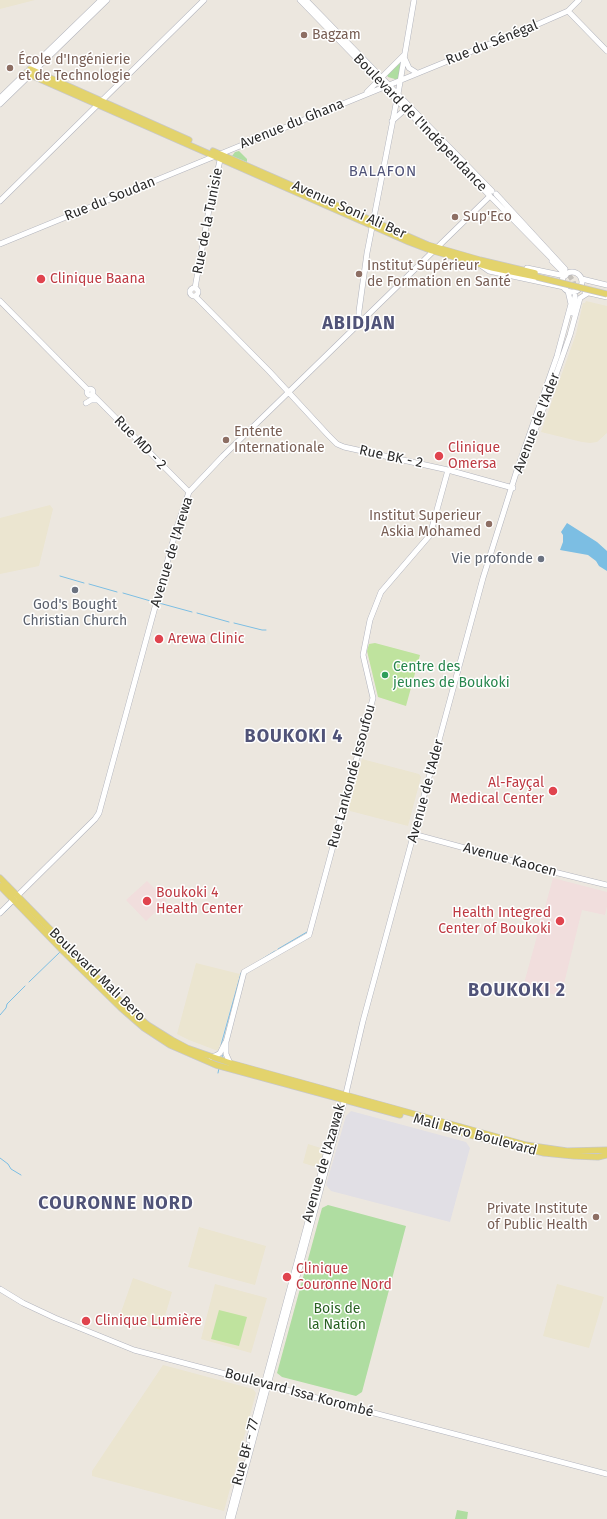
<!DOCTYPE html>
<meta charset="utf-8">
<style>
body{margin:0}
canvas{display:block;background:#ece7df}
</style>
<canvas width="607" height="1519"></canvas>
<script>
const g = document.querySelector('canvas').getContext('2d');
g.lineJoin = 'round';
function fill(path, color) {
  g.fillStyle = color;
  g.fill(path, 'evenodd');
}
function shape(rows) {
  const path = new Path2D();
  for (const r of rows) {
    if (r.length === 3) {
      path.moveTo(r[0] + r[2], r[1]);
      path.arc(r[0], r[1], r[2], 0, 2 * Math.PI);
      continue;
    }
    path.moveTo(r[0], r[1]);
    for (let i = 2; i < r.length; i += 2) path.lineTo(r[i], r[i + 1]);
  }
  return path;
}
function stroke(path, color, width, dash) {
  g.strokeStyle = color;
  g.lineWidth = width;
  g.lineCap = dash ? 'butt' : 'round';
  g.setLineDash(dash || []);
  g.stroke(path);
}
function label(font, color, halo, rows, align = 'center') {
  g.font = font + ' "Fira Sans",sans-serif';
  g.lineWidth = 3;
  g.setLineDash([]);
  g.textBaseline = 'middle';
  g.strokeStyle = halo;
  g.fillStyle = color;
  for (const [text, x, y, turn = 0] of rows) {
    g.save();
    g.translate(x, y);
    g.rotate((+turn || 0) * Math.PI / 180);
    g.textAlign = isNaN(turn) ? turn : align;
    if (halo) g.strokeText(text, 0, 0);
    g.fillText(text, 0, 0);
    g.restore();
  }
}
fill(shape([
 [351,1111,466,1142,470,1148,450,1222,331,1191,326,1185,346,1116]
]), '#e1dfe5');
fill(shape([
 [0,0,35,0,0,9],
 [586,301,607,306,607,433,597,442,590,443,582,442,541,432,576,334,583,303,585,303],
 [50,505,53,509,39,566,0,574,0,518],
 [362,759,419,774,421,777,408,826,350,811,349,807],
 [196,963,240,974,218,1051,189,1040,177,1034],
 [308,1144,324,1149,319,1168,303,1163],
 [199,1227,266,1246,255,1285,188,1267],
 [133,1278,172,1292,161,1330,119,1318],
 [215,1284,267,1298,251,1353,201,1339],
 [557,1284,604,1297,589,1348,543,1336],
 [163,1365,253,1389,256,1393,224,1511,92,1476,92,1471]
]), '#ebe5d0');
fill(shape([
 [553,878,607,892,607,906,605,915,582,910,561,996,523,987],
 [147,881,167,901,146,921,126,900]
]), '#f1dedd');
fill(shape([
 [401,62,398,80,388,77,387,75],
 [239,151,247,159,247,162,232,156,235,152],
 [328,1205,406,1226,362,1392,356,1396,282,1377,277,1373,322,1208],
 [457,1510,468,1512,467,1519,455,1519]
]), '#afdda1');
fill(shape([
 [375,643,420,655,406,706,378,697,367,651,369,644],
 [219,1310,247,1317,239,1346,211,1339]
]), '#bfe39e');
fill(shape([
 [567,523,597,542,607,551,607,571,599,566,596,561,588,555,560,550,563,542,563,535,561,532]
]), '#7cbee3');
stroke(shape([
 [60,576,84,583],
 [89,584,117,592],
 [123,593,154,602],
 [159,603,192,612],
 [197,613,229,622],
 [234,623,262,630,266,630],
 [5,912,14,903],
 [278,949,307,932],
 [259,961,275,951],
 [29,982,60,952],
 [0,1015,6,1008,7,1004,25,986],
 [221,1045,241,973],
 [222,1057,223,1055],
 [218,1073,219,1068],
 [0,1158,8,1164,11,1169,21,1175]
]), '#7cbee3', 1);
stroke(shape([
 [565,269,573,281,577,296]
]), '#c5c1bb', 5, [5, 2.5]);
const secondary = shape([
 [300,0,489,195],
 [306,0,492,191],
 [568,11,607,51],
 [404,57,409,68,417,73],
 [367,92,404,55],
 [398,94,414,0],
 [0,98,101,0],
 [0,104,107,0],
 [392,121,409,106],
 [496,194,565,269],
 [492,198,554,261],
 [0,201,204,0],
 [0,244,536,25,568,11,579,0],
 [552,261,566,275],
 [479,264,489,271,564,287],
 [527,268,565,276],
 [572,282,10],
 [582,279,607,285],
 [195,288,210,204,221,156],
 [194,292,4],
 [585,292,607,297],
 [195,296,269,371,328,435,337,444,344,447,448,470,513,488],
 [0,301,88,390],
 [572,313,575,296],
 [359,324,359,311,367,253,397,99],
 [90,392,3],
 [92,394,189,492],
 [86,403,91,400,97,400],
 [519,472,552,386,570,335,580,298,588,293],
 [413,834,550,871,607,885],
 [0,913,95,819,99,813,176,530,189,492,223,456,490,196],
 [211,1057,217,1055,220,1053,225,1043],
 [230,1063,226,1054,226,1042,244,972,309,935,373,698,363,655,370,620,381,592,430,535,448,470],
 [0,1289,23,1303,55,1318,134,1350,607,1474],
 [249,1440,335,1121],
 [228,1519,239,1477],
 [232,1519,344,1102,363,1021,483,578,516,473,557,356,571,304,568,291]
]);
const primary = shape([
 [30,69,189,140],
 [26,73,409,242,430,250,493,268,537,277],
 [213,151,428,245,480,260,535,273],
 [0,878,124,1005,148,1025,172,1040,187,1048,230,1063,526,1145,567,1151,607,1150],
 [0,886,64,952,121,1008,144,1028,170,1045,216,1065,400,1115],
 [422,1121,477,1137,544,1153,574,1156,598,1157,607,1155]
]);
stroke(secondary, '#b2b4bd', 6);
stroke(primary, '#c8c8c8', 7);
stroke(secondary, '#fff', 5);
stroke(primary, '#e3d36c', 5.5);
const primaryBridge = shape([
 [537,277,607,294]
]);
stroke(primaryBridge, '#c8c8c8', 7, []);
stroke(primaryBridge, '#e3d36c', 5.5);
for (const [x, y, r, color] of [
 [304,35,4,"#8d6e63"],
 [10,68,4,"#8d6e63"],
 [455,217,4,"#8d6e63"],
 [359,274,4,"#8d6e63"],
 [41,279,5,"#e0444e"],
 [226,440,4,"#8d6e63"],
 [439,456,5,"#e0444e"],
 [489,524,4,"#8d6e63"],
 [541,559,4,"#6b7280"],
 [75,590,4,"#6b7280"],
 [159,639,5,"#e0444e"],
 [385,675,4,"#2e9e5b"],
 [553,791,5,"#e0444e"],
 [147,901,5,"#e0444e"],
 [560,921,5,"#e0444e"],
 [596,1217,4,"#8d6e63"],
 [287,1277,5,"#e0444e"],
 [86,1321,5,"#e0444e"]
]) {
  const dot = new Path2D();
  dot.arc(x, y, r, 0, 2 * Math.PI);
  g.fillStyle = color;
  g.fill(dot);
  stroke(dot, '#fff', 1.5);
}
label('14px', '#785e54', '#fff', [
 ["Bagzam",312,35],
 ["École d'Ingénierie",18,60],
 ["et de Technologie",18,76],
 ["Sup'Eco",463,217],
 ["Institut Supérieur",367,266],
 ["de Formation en Santé",367,282],
 ["Entente",234,432],
 ["Internationale",234,448],
 ["Institut Superieur",481,516,"right"],
 ["Askia Mohamed",481,532,"right"],
 ["Private Institute",588,1209,"right"],
 ["of Public Health",588,1225,"right"]
], 'left');
label('14px', '#2b2b2b', '#fff', [
 ["Rue du Sénégal",492,43,-22],
 ["Boulevard de l'Indépendance",420,123,46],
 ["Avenue du Ghana",292,124,-22],
 ["Rue du Soudan",110,199,-22],
 ["Avenue Soni Ali Ber",349,210,24],
 ["Rue de la Tunisie",208,221,-79],
 ["Avenue de l'Ader",537,423,-69],
 ["Rue MD - 2",140,443,46],
 ["Rue BK - 2",391,457,12],
 ["Avenue de l'Arewa",172,552,-73],
 ["Rue Lankondé Issoufou",352,776,-75],
 ["Avenue de l'Ader",426,791,-75],
 ["Avenue Kaocen",510,860,15],
 ["Boulevard Mali Bero",97,975,44],
 ["Mali Bero Boulevard",475,1135,15],
 ["Avenue de l'Azawak",324,1163,-74],
 ["Boulevard Issa Korombé",299,1393,15],
 ["Rue BF - 77",246,1452,-75]
]);
label('14px', '#be3a42', '#fff', [
 ["Clinique Baana",50,279],
 ["Clinique",448,448],
 ["Omersa",448,464],
 ["Arewa Clinic",168,639],
 ["Al-Fayçal",544,783,"right"],
 ["Medical Center",544,799,"right"],
 ["Boukoki 4",156,893],
 ["Health Center",156,909],
 ["Health Integred",551,913,"right"],
 ["Center of Boukoki",551,929,"right"],
 ["Clinique",296,1269],
 ["Couronne Nord",296,1285],
 ["Clinique Lumière",95,1321]
], 'left');
label('14px', '#5b616d', '#fff', [
 ["Vie profonde",533,559],
 ["God's Bought",75,605,"center"],
 ["Christian Church",75,621,"center"]
], 'right');
label('14px', '#27864d', '#fff', [
 ["Centre des",393,667],
 ["jeunes de Boukoki",393,683]
], 'left');
label('14px', '#296222', '#fff', [
 ["Bois de",337,1309],
 ["la Nation",337,1325]
]);
g.letterSpacing = '1px';
label('15px', '#505378', '#fff', [
 ["BALAFON",383,172]
]);
g.letterSpacing = '0px';
g.letterSpacing = '1px';
label('bold 18px', '#505378', '#fff', [
 ["ABIDJAN",359,324],
 ["BOUKOKI 4",294,737],
 ["BOUKOKI 2",517,991],
 ["COURONNE NORD",116,1204]
]);
g.letterSpacing = '0px';
</script>
